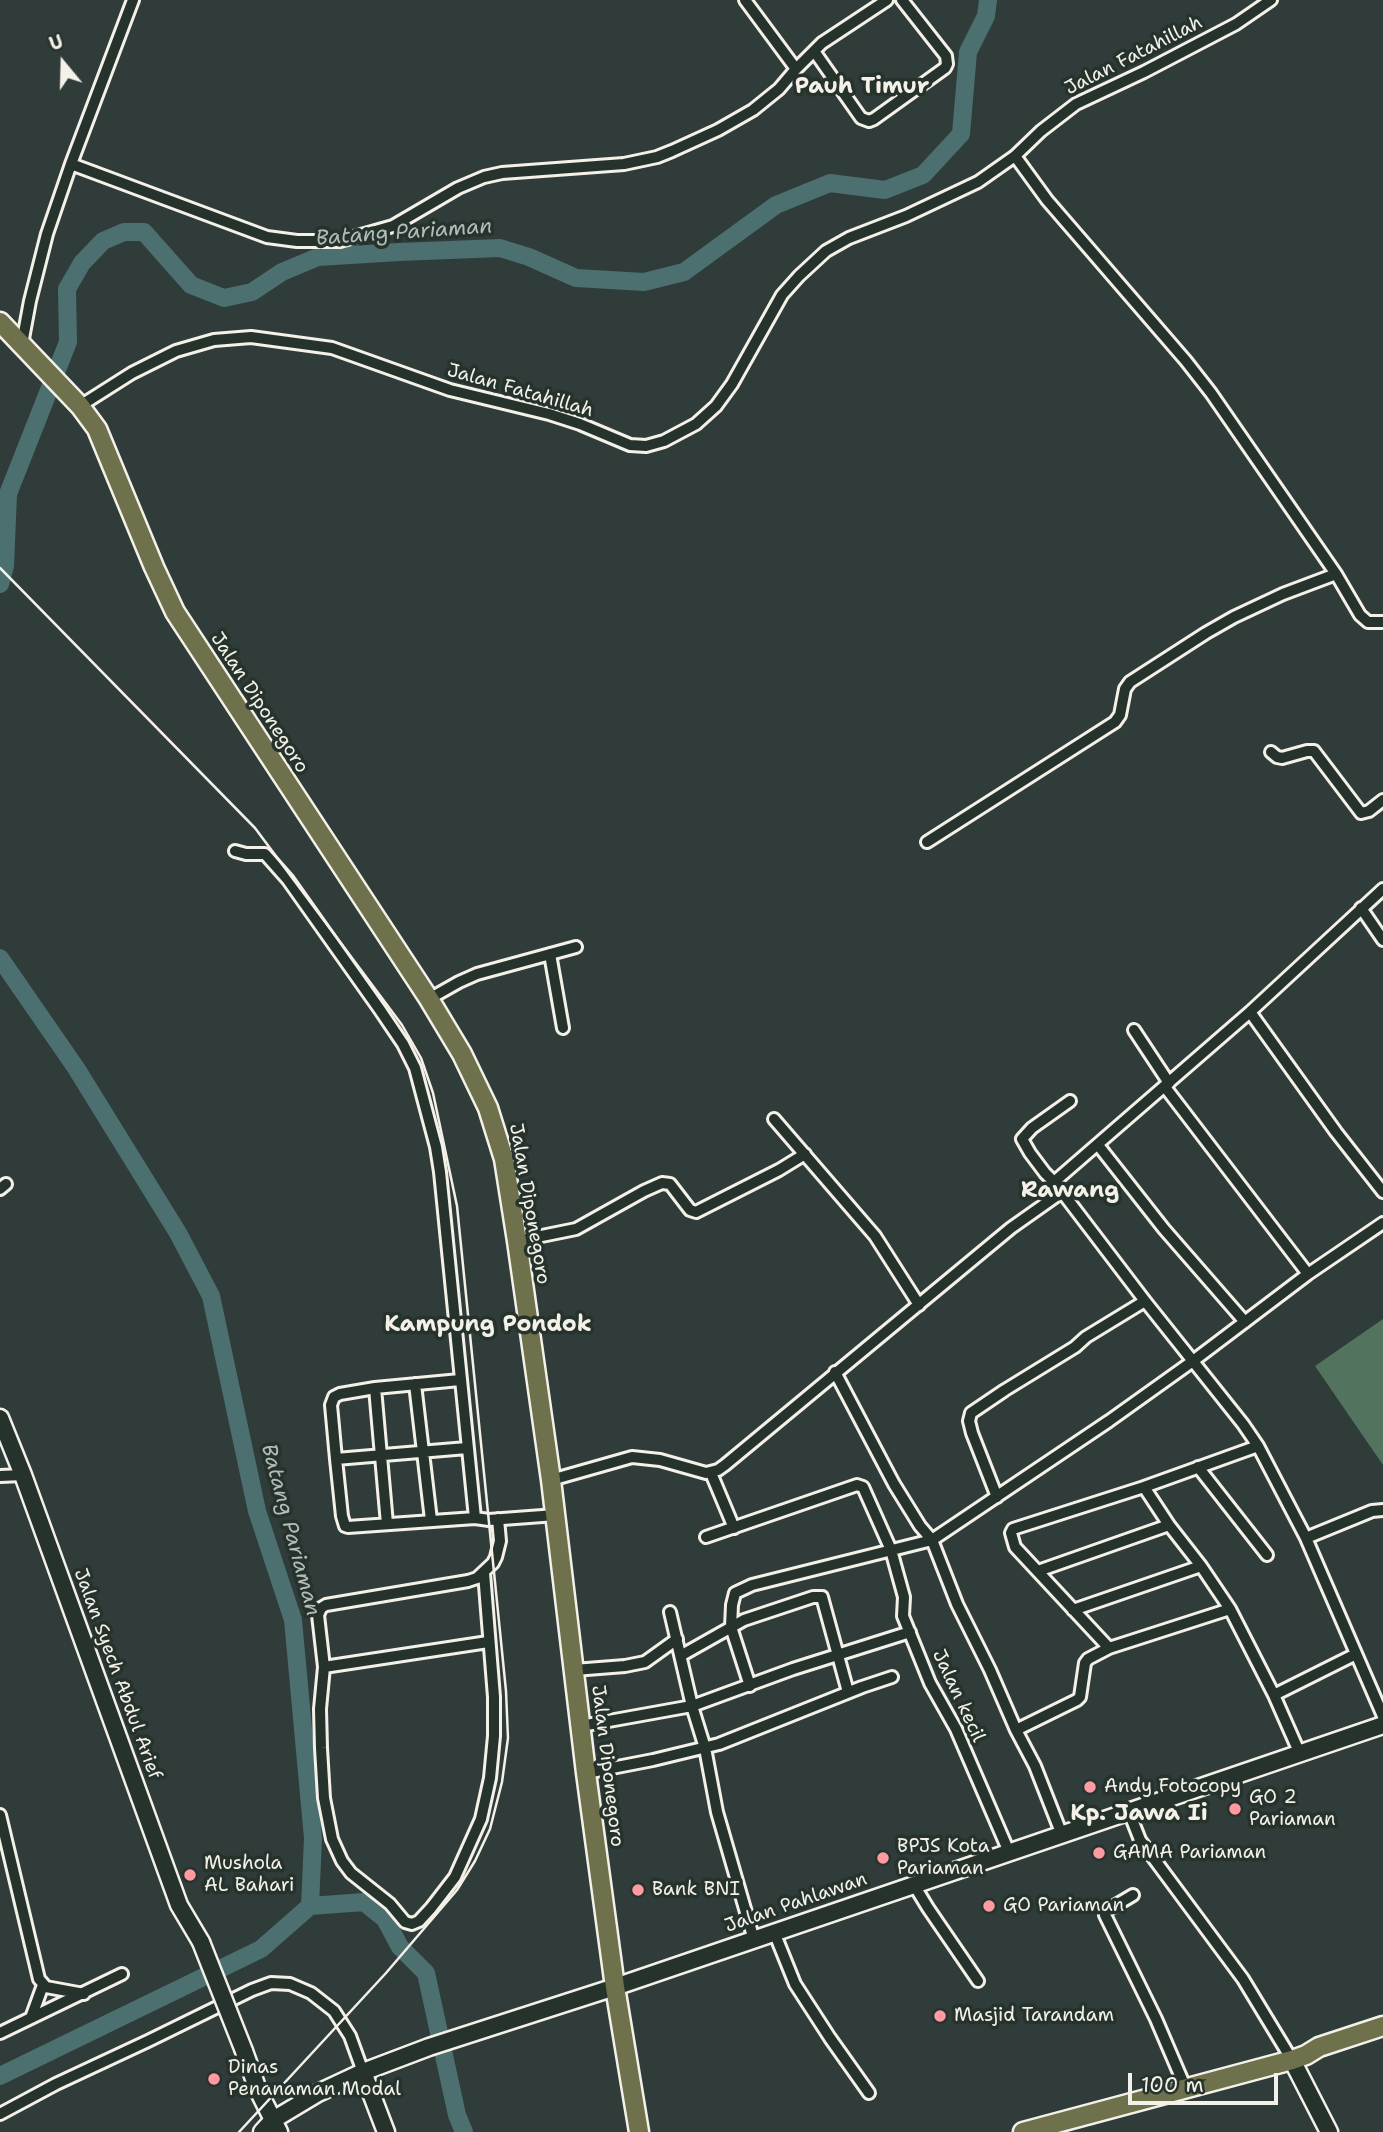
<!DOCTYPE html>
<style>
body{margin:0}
#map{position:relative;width:1383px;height:2132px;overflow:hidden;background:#303c3a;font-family:"Shantell Sans",sans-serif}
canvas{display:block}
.north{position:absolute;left:28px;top:28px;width:70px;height:70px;-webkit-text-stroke:5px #26332d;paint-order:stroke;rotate:341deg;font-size:19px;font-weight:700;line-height:28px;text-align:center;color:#f4f1e8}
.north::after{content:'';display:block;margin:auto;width:24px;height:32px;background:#f4f1e8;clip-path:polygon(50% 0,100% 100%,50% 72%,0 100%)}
.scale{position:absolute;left:1128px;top:2073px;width:150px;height:32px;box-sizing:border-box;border:4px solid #f4f1e8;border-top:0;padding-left:9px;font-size:21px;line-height:24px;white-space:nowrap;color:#f4f1e8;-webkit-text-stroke:5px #26332d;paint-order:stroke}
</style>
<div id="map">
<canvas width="1383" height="2132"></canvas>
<div class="north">U</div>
<div class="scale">100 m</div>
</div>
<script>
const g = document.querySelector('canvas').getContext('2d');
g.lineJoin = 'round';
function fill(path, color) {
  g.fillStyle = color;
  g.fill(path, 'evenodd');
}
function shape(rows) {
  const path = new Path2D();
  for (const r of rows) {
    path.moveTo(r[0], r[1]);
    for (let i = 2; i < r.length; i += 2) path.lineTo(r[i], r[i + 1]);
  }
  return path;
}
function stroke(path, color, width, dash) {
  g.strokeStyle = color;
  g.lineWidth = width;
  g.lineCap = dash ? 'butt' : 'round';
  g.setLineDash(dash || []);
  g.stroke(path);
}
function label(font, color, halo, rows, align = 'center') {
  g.font = font + ' "Shantell Sans",sans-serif';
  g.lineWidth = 7;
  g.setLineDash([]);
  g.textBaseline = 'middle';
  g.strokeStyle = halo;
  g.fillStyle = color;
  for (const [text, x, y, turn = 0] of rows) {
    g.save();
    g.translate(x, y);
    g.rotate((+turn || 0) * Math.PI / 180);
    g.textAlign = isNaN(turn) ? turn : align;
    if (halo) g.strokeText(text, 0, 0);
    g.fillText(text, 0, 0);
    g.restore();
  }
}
fill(shape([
 [1383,1319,1383,1465,1315,1366]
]), '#52735d');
stroke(shape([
 [0,584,5,566,8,494,68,342,67,289,82,263,103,241,124,232,144,232,191,285,224,298,252,292,282,272,318,257,399,252,500,248,529,257,576,278,644,282,684,272,776,205,830,183,885,190,923,175,961,134,968,52,986,16,988,0],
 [0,958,76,1068,178,1233,211,1296,257,1511,293,1620,313,1838,310,1906,261,1949,0,2076],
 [310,1906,364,1902,385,1919,400,1947,426,1973,457,2115,464,2132]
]), '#4b706f', 18);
const street = shape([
 [745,0,796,69],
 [814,51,861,118,869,121,874,119,945,68,947,64,946,56,902,0],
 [1015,156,1047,200,1186,361,1211,393,1336,574,1360,615,1368,622,1383,622],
 [71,164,133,0],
 [22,344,30,301,47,234,71,164,267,237,297,241,340,241,393,226,458,188,484,177,502,173,624,164,657,157,672,151,718,130,753,110,779,89,796,69,822,43,887,0],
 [80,406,132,373,176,351,214,340,251,337,332,348,450,390,549,414,580,424,630,445,646,446,664,441,696,424,716,406,732,384,782,295,799,276,826,251,849,238,906,216,978,182,1015,156,1041,131,1076,104,1144,72,1236,24,1271,0],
 [1271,752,1277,757,1282,758,1307,751,1314,751,1361,813,1369,811,1383,800],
 [927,842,1115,722,1120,715,1125,689,1130,682,1206,633,1234,617,1283,594,1336,574],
 [235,851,246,854,265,854,288,880,380,1010,403,1044,415,1068,436,1147,440,1172,475,1518,489,1520,556,1515],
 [1361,908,1383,940],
 [550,954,563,1028],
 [429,999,459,982,477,974,576,947],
 [1250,1012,1336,1132,1383,1192],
 [1134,1030,1169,1083],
 [1165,1087,1308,1274],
 [774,1119,875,1236,919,1305],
 [1098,1145,1164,1229,1245,1322],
 [1054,1182,1045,1173,1030,1153,1022,1139,1032,1128,1070,1101],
 [0,1189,6,1184],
 [1062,1192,1145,1301,1243,1424,1258,1446,1306,1538,1383,1716],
 [517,1241,576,1229,644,1191,662,1183,670,1184,690,1210,696,1212,779,1170,805,1154],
 [460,1380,375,1388,340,1394,334,1397,331,1405,336,1459,342,1516,345,1526,348,1527,475,1518],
 [415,1384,431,1520],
 [375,1388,387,1524],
 [336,1459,467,1448],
 [1198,1467,1267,1555],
 [711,1473,734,1528],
 [0,1476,23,1475],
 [551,1480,632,1457,660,1460,706,1473,718,1470,725,1465,1011,1228,1062,1192,1054,1182,1250,1012,1383,889],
 [1144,1487,1169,1525,1201,1566,1230,1609,1109,1648,1015,1547,1011,1533,1013,1529,1144,1487,1258,1446],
 [997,1497,972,1433,969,1421,971,1413,1005,1390,1075,1347,1086,1337,1145,1301],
 [706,1537,857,1485,863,1487,891,1550,904,1597,903,1616,930,1683,956,1729,1009,1852],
 [1306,1538,1372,1511,1383,1510],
 [1038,1571,1169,1525],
 [1230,1609,1274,1695,1356,1654],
 [1073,1610,1201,1566],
 [670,1612,692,1706,705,1748,717,1812,754,1940],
 [488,1642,324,1667,318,1615,321,1608,326,1605,468,1581,477,1578,493,1563,496,1557,500,1541,498,1519],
 [682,1655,744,1620,813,1597,822,1597,848,1692],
 [324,1667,320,1709,321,1748,324,1798,332,1839,342,1861,351,1873,390,1904,405,1922,412,1924,419,1921,431,1908,455,1877,481,1819,490,1778,494,1736,494,1697,484,1573],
 [574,1670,625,1666,645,1662,677,1639],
 [750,1686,731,1627,732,1605,735,1593,752,1585,932,1540,920,1526,894,1484,835,1372],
 [1274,1695,1300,1754],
 [581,1726,692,1706,793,1669,910,1632],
 [1016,1730,1077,1700,1080,1697,1085,1663,1088,1659,1109,1648],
 [586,1773,653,1760,719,1744,862,1687,892,1677],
 [1129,1812,1140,1840,1243,1979,1292,2060],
 [0,1815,39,1979,46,1987,84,1994],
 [1062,1835,1035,1766,1016,1730,990,1670,957,1604,932,1540,1109,1421,1193,1361,1308,1274,1383,1223],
 [914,1885,928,1908,978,1981],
 [1133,1895,1106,1911,1105,1915,1156,2019,1186,2089],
 [774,1932,795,1984,830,2038,869,2093],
 [31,2018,43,1985],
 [0,2033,122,1974],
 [0,2114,56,2084,148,2041,252,1990,271,1983,290,1984,311,1993,334,2011,350,2036,363,2072]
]);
const secondary = shape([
 [0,1418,23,1475,179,1905,201,1942],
 [244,2051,258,2090,279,2132],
 [1292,2060,1329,2132],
 [363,2072,386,2132],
 [262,2132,273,2120,318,2093,363,2072,429,2047,615,1987,1383,1725]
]);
const primary = shape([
 [0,322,80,406,97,429,154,567,175,612,429,999,462,1054,488,1108,504,1159,517,1241,551,1480,586,1773,615,1987,639,2132],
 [1023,2132,1292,2060,1306,2055,1319,2047,1383,2026]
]);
stroke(street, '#f4f1e8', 16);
stroke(secondary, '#f4f1e8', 21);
stroke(primary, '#f4f1e8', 23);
stroke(street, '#26332d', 10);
stroke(secondary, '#26332d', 16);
stroke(primary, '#6e714b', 18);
stroke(shape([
 [0,568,255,828,402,1025,421,1058,433,1093,457,1206,506,1691,508,1738,502,1782,490,1829,475,1861,457,1890,386,1973,239,2132]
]), '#f4f1e8', 2.5);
const secondaryBridge = shape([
 [201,1942,244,2051]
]);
stroke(secondaryBridge, '#f4f1e8', 21, []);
stroke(secondaryBridge, '#26332d', 16);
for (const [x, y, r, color] of [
 [1090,1787,7,"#ff9aa2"],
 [1235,1809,7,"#ff9aa2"],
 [1099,1853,7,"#ff9aa2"],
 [883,1858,7,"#ff9aa2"],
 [190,1875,7,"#ff9aa2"],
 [638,1890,7,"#ff9aa2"],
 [989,1906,7,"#ff9aa2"],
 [940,2016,7,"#ff9aa2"],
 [214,2079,7,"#ff9aa2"]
]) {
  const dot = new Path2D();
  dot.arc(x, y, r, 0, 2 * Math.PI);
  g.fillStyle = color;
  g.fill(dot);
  stroke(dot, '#26332d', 2.5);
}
label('19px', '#f4f1e8', '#26332d', [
 ["Jalan Fatahillah",1134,56,-27],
 ["Jalan Fatahillah",520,391,16],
 ["Jalan Diponegoro",259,703,57],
 ["Jalan Diponegoro",529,1204,80],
 ["Jalan Syech Abdul Arief",117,1674,70],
 ["Jalan kecil",958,1696,65],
 ["Jalan Diponegoro",607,1766,83],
 ["Jalan Pahlawan",796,1903,-19]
]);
label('19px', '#f4f1e8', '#26332d', [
 ["Andy Fotocopy",1104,1787],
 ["GO 2",1249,1798],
 ["Pariaman",1249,1820],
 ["BPJS Kota",897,1847],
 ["Pariaman",897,1869],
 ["GAMA Pariaman",1113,1853],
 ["Mushola",204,1864],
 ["AL Bahari",204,1886],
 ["Bank BNI",652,1890],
 ["GO Pariaman",1003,1906],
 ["Masjid Tarandam",954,2016],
 ["Dinas",228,2068],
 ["Penanaman Modal",228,2090]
], 'left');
label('italic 21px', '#b0bdb8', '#26332d', [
 ["Batang Pariaman",404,233,-4],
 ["Batang Pariaman",290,1530,75]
]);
label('bold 23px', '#f4f1e8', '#26332d', [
 ["Pauh Timur",862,87],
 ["Rawang",1070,1191],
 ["Kampung Pondok",488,1325],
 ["Kp. Jawa Ii",1139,1814]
]);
</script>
